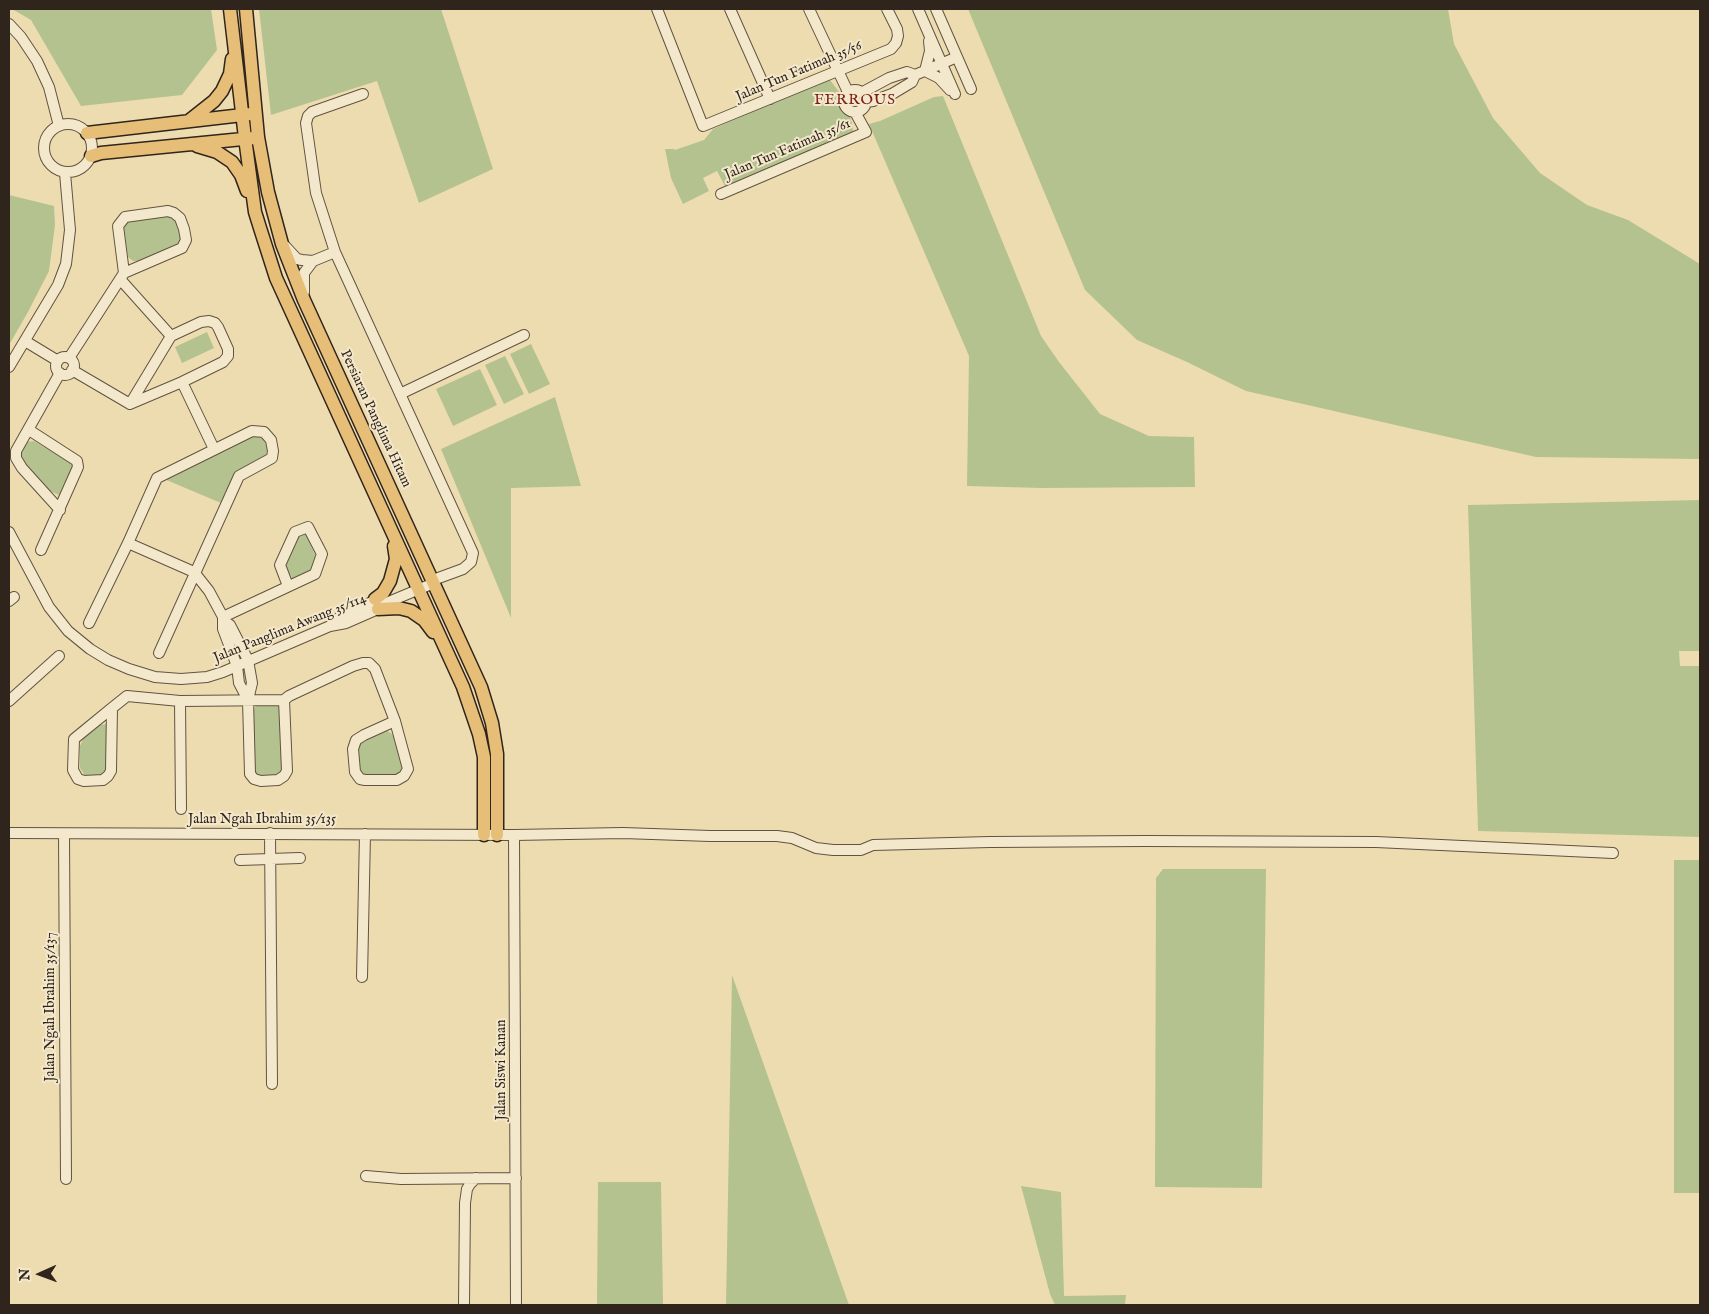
<!DOCTYPE html>
<style>
body{margin:0}
#map{position:relative;width:1709px;height:1314px;overflow:hidden;background:#eedcb1;font-family:"IM FELL English",serif}
canvas{display:block}
.frame{position:absolute;inset:0;border:10px solid #30251c;pointer-events:none}
.north{position:absolute;left:15px;top:1249px;width:50px;height:50px;-webkit-text-stroke:4px #f4e8cc;paint-order:stroke;rotate:268deg;font-size:14px;font-weight:700;line-height:20px;text-align:center;color:#30251c}
.north::after{content:'';display:block;margin:auto;width:18px;height:22px;background:#30251c;clip-path:polygon(50% 0,100% 100%,50% 72%,0 100%)}
</style>
<div id="map">
<canvas width="1709" height="1314"></canvas>
<div class="frame"></div>
<div class="north">N</div>
</div>
<script>
const g = document.querySelector('canvas').getContext('2d');
g.lineJoin = 'round';
function fill(path, color) {
  g.fillStyle = color;
  g.fill(path, 'evenodd');
}
function shape(rows) {
  const path = new Path2D();
  for (const r of rows) {
    if (r.length === 3) {
      path.moveTo(r[0] + r[2], r[1]);
      path.arc(r[0], r[1], r[2], 0, 2 * Math.PI);
      continue;
    }
    path.moveTo(r[0], r[1]);
    for (let i = 2; i < r.length; i += 2) path.lineTo(r[i], r[i + 1]);
  }
  return path;
}
function stroke(path, color, width, dash) {
  g.strokeStyle = color;
  g.lineWidth = width;
  g.lineCap = dash ? 'butt' : 'round';
  g.setLineDash(dash || []);
  g.stroke(path);
}
function label(font, color, halo, rows, align = 'center') {
  g.font = font + ' "IM FELL English",serif';
  g.lineWidth = 4;
  g.setLineDash([]);
  g.textBaseline = 'middle';
  g.strokeStyle = halo;
  g.fillStyle = color;
  for (const [text, x, y, turn = 0] of rows) {
    g.save();
    g.translate(x, y);
    g.rotate((+turn || 0) * Math.PI / 180);
    g.textAlign = isNaN(turn) ? turn : align;
    if (halo) g.strokeText(text, 0, 0);
    g.fillText(text, 0, 0);
    g.restore();
  }
}
fill(shape([
 [12,9,211,9,217,50,182,95,81,106,31,20],
 [259,9,441,9,493,169,419,203,377,81,271,115],
 [968,9,1448,9,1454,44,1493,118,1540,173,1587,205,1628,220,1700,264,1700,459,1536,457,1246,391,1187,362,1137,340,1085,290],
 [824,80,830,80,840,93,840,104,845,112,849,115,852,123,853,131,850,135,741,182,739,180,725,186,717,171,703,178,709,191,683,204,671,178,665,149,674,149,675,150,704,140,713,129],
 [943,96,1041,336,1059,362,1100,414,1149,436,1194,437,1195,487,1042,488,967,486,969,356,869,124,880,121,934,97],
 [9,195,54,206,55,225,49,271,28,312,9,345],
 [167,214,175,220,179,224,181,236,180,241,177,244,141,261,133,261,128,257,124,229,126,221],
 [207,332,214,348,182,363,175,347],
 [531,344,550,384,529,394,510,354],
 [505,356,524,394,504,404,485,365],
 [480,369,497,405,453,426,436,389],
 [555,397,581,486,511,488,511,618,441,449],
 [257,435,263,439,268,448,266,455,234,474,221,503,164,479],
 [34,441,72,464,73,467,62,494,59,495,48,490,22,462,19,452,26,442],
 [1700,500,1700,651,1679,651,1680,666,1700,666,1700,837,1478,831,1468,505],
 [304,533,306,534,316,557,311,571,299,578,292,578,285,566,298,536],
 [272,703,278,706,281,713,283,770,275,778,256,776,253,771,252,714,255,707,260,704],
 [106,724,109,728,109,768,103,776,86,777,80,768,80,746,83,739,100,725],
 [385,730,391,733,395,738,402,768,401,771,398,775,366,776,358,769,358,744,360,741],
 [1674,860,1700,860,1700,1193,1674,1193],
 [1163,869,1266,869,1262,1188,1155,1187,1156,878],
 [732,975,849,1305,726,1305],
 [598,1182,661,1182,663,1305,597,1305],
 [1021,1186,1061,1192,1064,1296,1126,1295,1125,1305,1055,1305,1050,1294]
]), '#b4c28f');
const minor = shape([
 [657,9,703,126,891,49,896,43,898,36,897,29,887,9],
 [730,9,770,99],
 [809,9,848,92],
 [918,9,955,94],
 [936,9,971,89],
 [9,24,21,37,37,61,49,87,59,126],
 [929,41,930,51,925,71,939,78,950,90],
 [855,101,11],
 [863,92,889,78,907,72,915,75,957,57],
 [363,94,312,112,308,116,306,123,316,193,335,252,473,553,471,562,463,569,433,580],
 [866,102,873,101,892,94,912,82,915,75],
 [68,148,24],
 [721,194,866,132,855,112],
 [168,211,174,213,180,218,184,229,186,240,182,248,124,273,118,226,125,217,168,211],
 [285,246,297,259,302,260,313,261,335,252],
 [120,279,171,336],
 [304,292,304,273,313,261],
 [209,321,215,323,218,327,228,349,228,356,223,362,182,382,130,404,171,336,201,322,209,321],
 [25,341,58,361],
 [65,366,9],
 [69,358,124,273],
 [9,367,58,285,66,264,70,230,65,173],
 [72,370,130,404],
 [182,382,214,449],
 [400,394,524,335],
 [29,430,77,461,78,467,41,550],
 [60,510,22,468,16,458,16,451,60,373],
 [9,532,49,607,68,631,90,649,108,660,129,669,155,677,181,679,207,677,223,672,330,626,346,623,378,609,386,603,434,583],
 [128,543,194,572,209,591,223,617,223,629,237,666,239,683,248,700],
 [9,601,14,597],
 [223,617,315,574,322,554,308,527,295,532,280,565,288,586],
 [223,620,230,625,248,660,252,683,248,700,250,774,254,779,261,781,278,780,284,776,287,771,284,700],
 [89,623,128,543,157,478,252,431,264,432,271,440,273,451,272,458,239,476,159,653],
 [331,625,342,615,381,598],
 [9,701,59,656],
 [180,701,181,809],
 [112,708,111,771,108,776,103,780,84,781,78,779,73,770,74,739,85,730,112,708,127,696,180,701,284,700,289,696,353,666,363,663,369,663,375,669,395,721,408,769,404,776,397,780,365,780,360,779,355,772,353,749,356,740,364,735,395,721],
 [9,833,514,835,623,833,710,836,777,836,792,838,816,848,833,850,861,850,873,845,990,842,1145,841,1376,842,1613,853],
 [270,833,272,1084],
 [64,834,66,1179],
 [514,835,516,1305],
 [240,860,300,858],
 [362,977,365,834],
 [366,1176,401,1179,516,1178],
 [464,1305,465,1203,467,1189,470,1184,476,1178]
]);
const major = shape([
 [230,9,245,138,255,212,260,228,276,278,463,687,479,734,484,757,484,835],
 [246,9,258,137,268,192,282,244,304,300,481,687,492,723,497,754,497,835],
 [190,120,214,101,222,91,230,74,232,59],
 [87,133,251,114],
 [197,146,217,152,232,162,241,175,247,191],
 [91,156,101,153,253,138],
 [375,599,383,593,390,581,396,559,394,546],
 [378,609,399,608,411,611,424,620,433,632]
]);
stroke(minor, '#605341', 12);
stroke(major, '#30251c', 15);
stroke(minor, '#f4e8cc', 10);
stroke(major, '#e7be78', 12);
label('14px', '#30251c', '#f4e8cc', [
 ["Jalan Tun Fatimah 35/56",799,72,-23],
 ["Jalan Tun Fatimah 35/61",788,150,-23],
 ["Persiaran Panglima Hitam",375,419,65],
 ["Jalan Panglima Awang 35/114",290,629,-22],
 ["Jalan Ngah Ibrahim 35/135",262,820],
 ["Jalan Ngah Ibrahim 35/137",51,1007,-90],
 ["Jalan Siswi Kanan",502,1070,-90]
]);
g.letterSpacing = '1px';
label('15px', '#7a1f14', '#f4e8cc', [
 ["FERROUS",855,101]
]);
g.letterSpacing = '0px';
</script>
